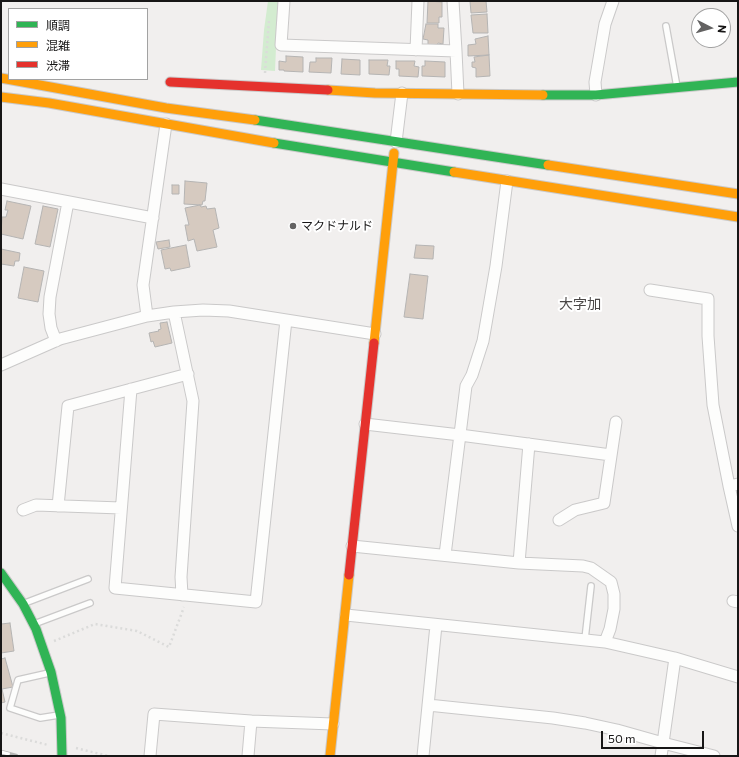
<!DOCTYPE html>
<meta charset="utf-8">
<style>
body{margin:0}
#map{position:relative;width:739px;height:757px;overflow:hidden;background:#f1efee;font-family:Commissioner,"Noto Sans JP",sans-serif}
canvas{display:block}
.frame{position:absolute;inset:0;border:2px solid #171616;pointer-events:none}
.legend{position:absolute;left:8px;top:8px;width:140px;height:72px;box-sizing:border-box;background:#fff;border:1px solid #a2a2a2;margin:0;padding:5px 7px;list-style:none;font-size:12px;color:#171616}
.legend li{display:flex;align-items:center;gap:8px;height:20px}
.legend b{width:20px;border:1px solid #a2a2a2}
.north{position:absolute;left:691px;top:8px;width:40px;height:40px;box-sizing:border-box;background:#fff;border:1px solid #a2a2a2;border-radius:50%;rotate:96deg;font-size:11px;font-weight:700;line-height:16px;text-align:center;color:#171616}
.north::after{content:'';display:block;margin:auto;width:14px;height:18px;background:#636262;clip-path:polygon(50% 0,100% 100%,50% 72%,0 100%)}
.scale{position:absolute;left:601px;top:731px;width:103px;height:18px;box-sizing:border-box;border:2px solid #171616;border-top:0;padding-left:5px;font-size:12px;line-height:14px;white-space:nowrap;color:#171616;-webkit-text-stroke:3px #fff;paint-order:stroke}
</style>
<div id="map">
<canvas width="739" height="757"></canvas>
<div class="frame"></div>
<ul class="legend">
<li><b style="height:5px;background:#30b455"></b>順調</li>
<li><b style="height:5px;background:#ff9f0a"></b>混雑</li>
<li><b style="height:5px;background:#e5322d"></b>渋滞</li>
</ul>
<div class="north">N</div>
<div class="scale">50 m</div>
</div>
<script>
const g = document.querySelector('canvas').getContext('2d');
g.lineJoin = 'round';
function fill(path, color) {
  g.fillStyle = color;
  g.fill(path, 'evenodd');
}
function shape(rows) {
  const path = new Path2D();
  for (const r of rows) {
    path.moveTo(r[0], r[1]);
    for (let i = 2; i < r.length; i += 2) path.lineTo(r[i], r[i + 1]);
  }
  return path;
}
function stroke(path, color, width, dash) {
  g.strokeStyle = color;
  g.lineWidth = width;
  g.lineCap = dash ? 'butt' : 'round';
  g.setLineDash(dash || []);
  g.stroke(path);
}
function label(font, color, halo, rows, align = 'center') {
  g.font = font + ' Commissioner,"Noto Sans JP",sans-serif';
  g.lineWidth = 4;
  g.setLineDash([]);
  g.textBaseline = 'middle';
  g.strokeStyle = halo;
  g.fillStyle = color;
  for (const [text, x, y, turn = 0] of rows) {
    g.save();
    g.translate(x, y);
    g.rotate((+turn || 0) * Math.PI / 180);
    g.textAlign = isNaN(turn) ? turn : align;
    if (halo) g.strokeText(text, 0, 0);
    g.fillText(text, 0, 0);
    g.restore();
  }
}
fill(shape([
 [268,1,278,1,275,71,261,70,264,30]
]), '#d3ecd0');
const building = shape([
 [428,1,442,2,442,17,439,17,439,23,427,23,428,1],
 [470,1,486,1,487,12,471,13,470,1],
 [487,14,488,33,473,33,471,15,487,14],
 [426,24,438,24,438,28,444,28,443,44,438,43,437,45,428,45,428,40,423,39,426,24],
 [488,36,489,55,468,56,468,45,476,44,475,39,488,36],
 [489,55,490,76,476,77,476,68,472,67,472,62,475,62,474,57,489,55],
 [286,56,303,57,303,72,284,71,284,70,279,70,279,61,286,62,286,56],
 [316,58,332,58,331,73,309,72,310,62,316,62,316,58],
 [342,59,360,60,360,75,341,74,342,59],
 [369,60,388,60,387,66,390,66,389,75,369,74,369,60],
 [396,61,415,61,414,66,419,67,418,77,399,76,399,69,396,69,396,61],
 [425,61,445,62,445,77,422,76,422,66,425,66,425,61],
 [185,181,207,183,205,201,203,201,202,205,184,204,185,181],
 [172,185,179,185,179,194,172,194,172,185],
 [7,201,31,206,23,239,1,234,2,217,6,217,8,210,5,210,7,201],
 [200,205,201,207,206,206,207,209,215,208,219,228,213,230,217,247,197,251,194,239,188,241,185,225,189,225,185,208,200,205],
 [43,206,58,209,50,247,35,244,43,206],
 [169,240,170,247,158,249,156,242,169,240],
 [186,245,190,267,171,271,170,268,165,269,161,250,186,245],
 [416,245,434,246,433,259,414,258,416,245],
 [1,249,20,253,19,261,15,261,14,266,1,264,1,249],
 [24,267,44,271,38,302,18,298,24,267],
 [410,274,428,276,423,319,404,317,410,274],
 [167,322,172,343,155,347,153,341,151,342,149,333,159,331,158,330,161,329,160,323,167,322],
 [10,623,14,651,1,653,1,624,10,623],
 [5,658,13,687,2,689,5,702,1,703,1,659,5,658]
]);
fill(building, '#d6cac0');
stroke(building, '#b5b4b3', 1);
const lane = shape([
 [666,26,677,87],
 [25,603,88,579],
 [34,624,90,603],
 [585,639,591,586],
 [49,673,18,680,10,708,40,718,59,715]
]);
const street = shape([
 [284,1,281,45,456,51,458,94],
 [453,1,456,51],
 [416,50,418,1],
 [596,95,595,82,605,24,613,1],
 [396,142,402,93],
 [1,189,153,218],
 [650,290,708,299,708,336,713,405,729,486,738,484],
 [174,312,203,310,229,311,375,334],
 [147,316,143,285,166,124],
 [56,341,51,328,49,314,50,297,68,202],
 [1,365,60,339,147,316,174,312,193,401,181,577,182,595],
 [131,389,115,588,256,602,286,320],
 [365,424,460,435,611,455],
 [729,486,738,526],
 [58,506,68,406,188,374],
 [23,510,36,505,121,508],
 [559,520,575,510,604,503,616,422],
 [352,546,519,563,583,566,591,568,611,582,614,594,614,609,610,629,605,642],
 [445,555,466,386,472,375,483,341,496,266,507,181],
 [519,563,529,444],
 [733,601,738,602],
 [346,615,605,642,675,658,738,677],
 [675,658,663,743,714,756],
 [428,705,553,718,585,723,617,730,663,743,661,756],
 [150,756,154,714,251,721,333,724],
 [248,756,251,721],
 [423,756,436,625]
]);
const fast = shape([
 [543,95,596,95,738,82],
 [255,120,548,165],
 [274,143,454,172],
 [1,573,23,604,36,629,51,672,61,718,62,756]
]);
const slow = shape([
 [1,78,166,108,255,120],
 [328,90,375,93,543,95],
 [1,97,49,103,274,143],
 [548,165,738,194],
 [454,172,738,217],
 [374,343,394,153],
 [330,756,349,575]
]);
const jam = shape([
 [170,82,328,90],
 [349,575,374,343]
]);
stroke(lane, '#cac9c9', 8);
stroke(street, '#cac9c9', 13);
stroke(fast, '#cac9c9', 11);
stroke(slow, '#cac9c9', 11);
stroke(jam, '#cac9c9', 11);
stroke(shape([
 [265,73,269,20],
 [54,641,95,624,137,631,169,647,184,607],
 [1,733,48,745],
 [76,748,108,756]
]), '#dbdbda', 2.5, [2, 3]);
stroke(lane, '#fdfdfc', 5.5);
stroke(street, '#fdfdfc', 11);
stroke(fast, '#30b455', 9);
stroke(slow, '#ff9f0a', 9);
stroke(jam, '#e5322d', 9);
const rail = shape([
 [1,752,16,756]
]);
stroke(rail, '#b7b7b6', 4.5);
stroke(rail, '#fff', 3, [9]);
for (const [x, y, r, color] of [
 [293,226,4,"#636262"]
]) {
  const dot = new Path2D();
  dot.arc(x, y, r, 0, 2 * Math.PI);
  g.fillStyle = color;
  g.fill(dot);
  stroke(dot, '#fff', 1.5);
}
label('12px', '#171616', '#fff', [
 ["マクドナルド",301,226]
], 'left');
label('14px', '#4b4847', '#fff', [
 ["大字加",580,304]
]);
</script>
